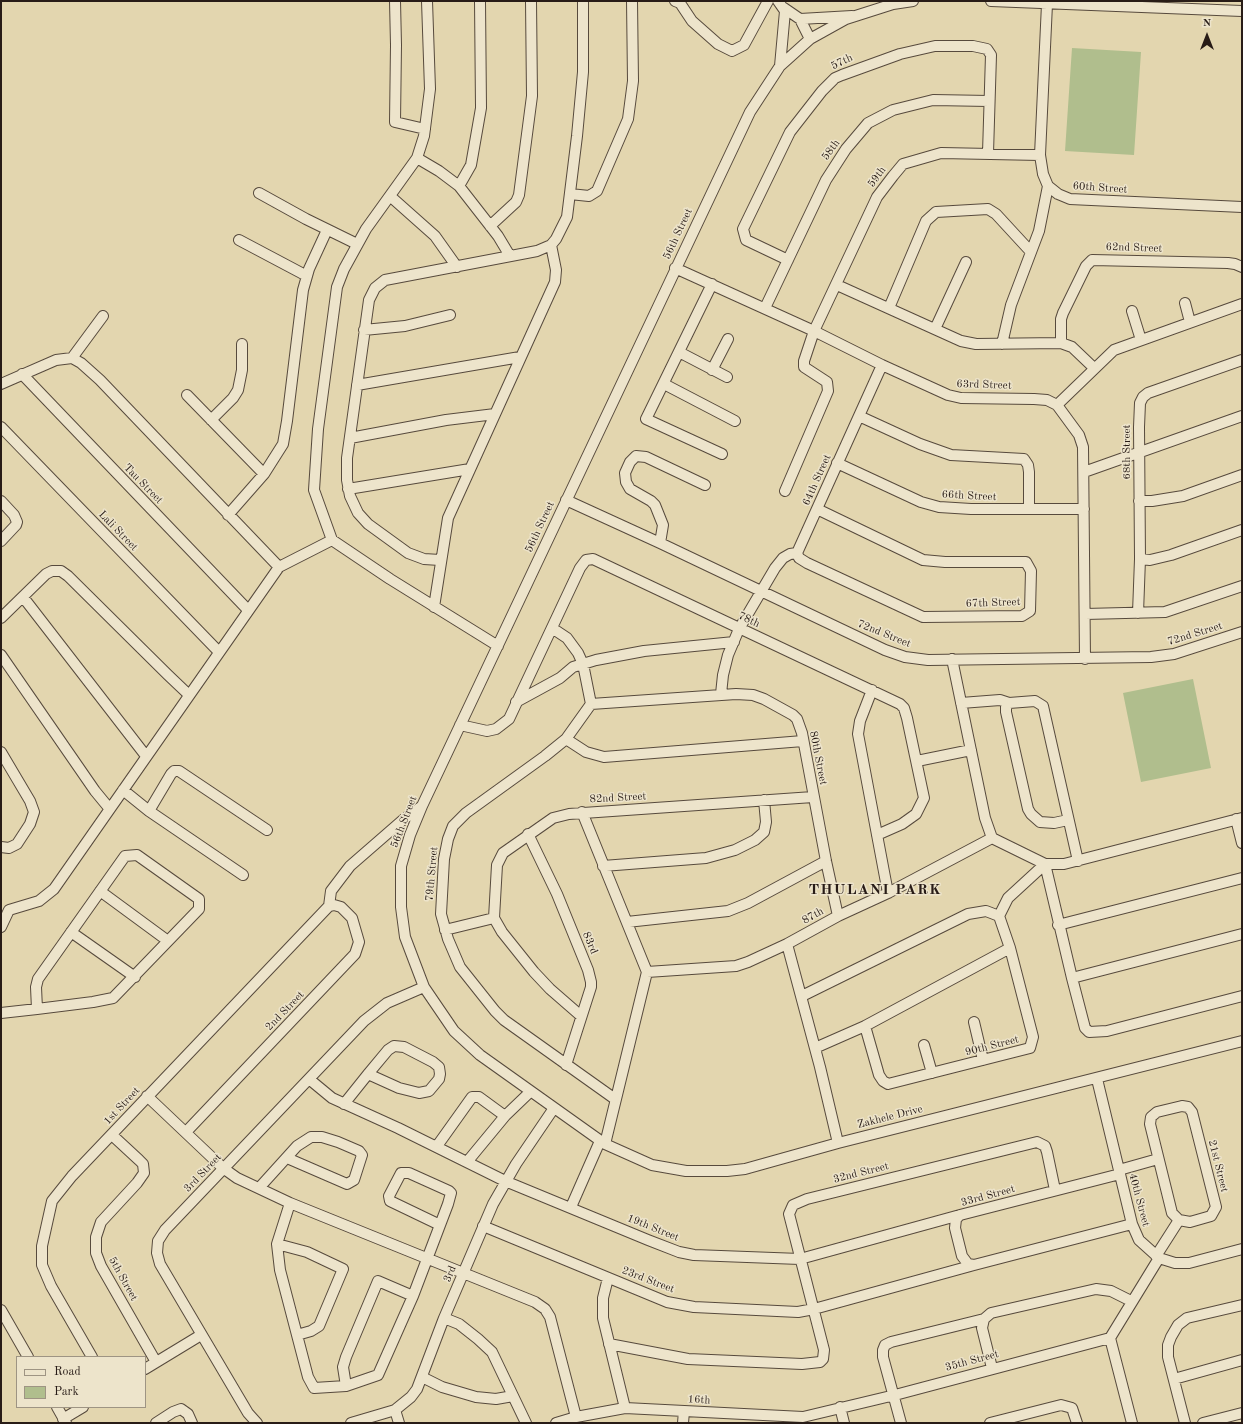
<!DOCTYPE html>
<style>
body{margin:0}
#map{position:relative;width:1243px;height:1424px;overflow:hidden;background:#e3d6af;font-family:"Old Standard TT",serif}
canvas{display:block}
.frame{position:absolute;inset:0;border:2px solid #281c17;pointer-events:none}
.legend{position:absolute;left:16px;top:1356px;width:130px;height:52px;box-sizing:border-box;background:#ede4cb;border:1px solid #9e9483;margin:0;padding:5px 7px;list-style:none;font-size:12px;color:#281c17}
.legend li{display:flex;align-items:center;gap:8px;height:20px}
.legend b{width:20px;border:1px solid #9e9483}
.north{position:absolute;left:1187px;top:16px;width:40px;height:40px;-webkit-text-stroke:3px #ede4cb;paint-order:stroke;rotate:0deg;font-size:11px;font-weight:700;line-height:16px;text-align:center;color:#281c17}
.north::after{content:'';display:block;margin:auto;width:14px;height:18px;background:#281c17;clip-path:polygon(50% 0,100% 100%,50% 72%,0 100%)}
</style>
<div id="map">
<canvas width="1243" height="1424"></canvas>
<div class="frame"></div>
<ul class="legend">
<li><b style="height:5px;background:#ede4cb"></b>Road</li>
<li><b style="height:11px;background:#b0be8d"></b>Park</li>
</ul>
<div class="north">N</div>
</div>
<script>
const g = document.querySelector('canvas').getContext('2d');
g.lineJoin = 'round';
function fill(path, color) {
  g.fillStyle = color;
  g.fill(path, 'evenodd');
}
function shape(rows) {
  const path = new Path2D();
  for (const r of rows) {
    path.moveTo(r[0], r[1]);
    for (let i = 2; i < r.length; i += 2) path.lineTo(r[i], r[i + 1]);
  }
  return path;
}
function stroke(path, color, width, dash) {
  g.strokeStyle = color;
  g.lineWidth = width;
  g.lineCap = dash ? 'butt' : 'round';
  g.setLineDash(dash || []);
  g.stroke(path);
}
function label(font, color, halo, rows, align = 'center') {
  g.font = font + ' "Old Standard TT",serif';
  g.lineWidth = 3;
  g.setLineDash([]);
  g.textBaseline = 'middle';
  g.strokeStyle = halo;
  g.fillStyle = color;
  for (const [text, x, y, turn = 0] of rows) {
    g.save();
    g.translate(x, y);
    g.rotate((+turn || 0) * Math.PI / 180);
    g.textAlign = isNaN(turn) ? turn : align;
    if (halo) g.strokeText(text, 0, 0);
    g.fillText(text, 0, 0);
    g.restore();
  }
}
fill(shape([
 [1072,48,1141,52,1134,155,1065,151],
 [1193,679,1211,768,1141,782,1123,693]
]), '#b0be8d');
const minor = shape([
 [395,1,396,45,395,122,425,129],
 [427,1,430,89,424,136,417,158,366,229,344,269,337,287,318,429,314,490,332,540,390,579,498,646],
 [675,1,680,3,692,21,718,44,732,51,744,45,768,1],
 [778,1,785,11,780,66],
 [913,1,893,4,846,19,810,39,780,66,750,112,422,806,410,835,401,866,401,907,405,937,424,987,454,1031,480,1055,605,1144,652,1165,686,1171,727,1171,745,1169,838,1143,1242,1041],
 [991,1,1242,11],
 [1047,4,1040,155,1043,174,1048,186,1058,194,1070,199,1242,207],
 [784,8,800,19,852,16],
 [800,19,810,39],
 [417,158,439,171,459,186,498,236,510,256],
 [459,186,471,165,481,108,480,1],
 [259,193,306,219,357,244],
 [570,194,589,196,597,191,628,119,633,81,632,1],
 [390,196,435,236,457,267],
 [490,226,516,202,519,195,532,96,531,1],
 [239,240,307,276],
 [788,260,746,240,743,229,790,132,822,91,835,78,842,75,900,54,935,46,973,46,987,49,991,55,988,153],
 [675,268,814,331,882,365,948,395,961,398,1034,399,1047,400,1057,405,1079,435,1083,447,1085,659],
 [712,284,646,419,722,454],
 [837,285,961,341,976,344,1061,343,1072,347,1094,368],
 [1185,303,1190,322],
 [765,308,826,180,846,149,868,123,893,110,933,100,989,101],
 [889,308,926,221,936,212,988,209,996,214,1031,252],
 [1132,311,1141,340],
 [935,329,966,262],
 [364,330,405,326,450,315],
 [1061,343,1061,319,1063,313,1086,266,1092,260,1228,263,1235,264,1242,267],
 [1002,344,1011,305,1039,231,1048,186],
 [679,352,727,377],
 [72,358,103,316],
 [712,370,728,339],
 [22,374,248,610],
 [1,384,56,360,72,358,81,363,100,380,279,567],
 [664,384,735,421],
 [357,385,520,357],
 [187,395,264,474],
 [1057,405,1114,350,1242,304],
 [859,416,920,444,951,455,1024,459,1028,465,1029,472,1029,509],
 [211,420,233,398,238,390,242,370,242,344],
 [1,427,219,652],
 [350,438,446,420,495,414],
 [837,463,921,502,939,507,971,509,1084,509],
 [1084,472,1242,416],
 [348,489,470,469],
 [785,491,828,391,827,382,804,367,804,361,814,331,877,197,893,176,903,164,941,153,1040,155],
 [566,500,660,543,885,650,905,657,928,660,1151,657,1174,654,1242,632],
 [1,501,14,515,17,522,16,525,1,541],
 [1139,501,1152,501,1183,496,1242,475],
 [228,515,264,474,283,444,287,421,303,290,309,269,327,230],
 [660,543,663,525,655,505,651,501,630,489,626,482,625,473,630,462,636,456,646,457,705,485],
 [797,553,799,558,807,563,923,617,1022,616,1030,611,1031,571,1026,562,945,562,923,560,817,509],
 [797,553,882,365],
 [1140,559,1150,560,1171,555,1242,530],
 [440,560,424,559,408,553,368,524,358,513,350,496,347,480,347,458,369,300,375,288,385,280,537,251,551,245,556,239,567,217,577,136,583,72,583,1],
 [23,597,146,756],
 [434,607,448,518,555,282,556,270,551,245],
 [1138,613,1140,559,1139,427,1140,403,1143,397,1148,393,1242,360],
 [1085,614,1165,612,1242,586],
 [1,618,46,574,52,571,61,571,68,576,168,675,189,695],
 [552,628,567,638,578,653,583,664,591,704,566,739,545,756,466,813,453,826,448,839,444,859,441,914,448,939,460,967,495,1011,504,1020,615,1099],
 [1,655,95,791,109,808],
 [952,659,985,818,992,838],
 [872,690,860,721,858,734,888,893],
 [721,694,723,675,728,655,739,629,775,568,783,558,790,554,797,553],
 [516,702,560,678,573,667,596,660,644,651,734,642],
 [961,703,1000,700,1009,703],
 [591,704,736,694,753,695,764,699,793,715,797,719,802,733,826,861,838,916],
 [460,725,487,731,496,729,509,719,580,568,586,560,593,559,900,704,904,708,907,718,924,798,916,814,902,824,877,835],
 [566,739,586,752,604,757,803,741],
 [1,752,30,801,34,812,30,824,17,844,9,848,1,847],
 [917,761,971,750],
 [123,790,149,811,243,875],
 [149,811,171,774,174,771,179,771,267,830],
 [582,812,647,972],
 [1236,819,1242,843],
 [1068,820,1054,823,1040,822,1031,814,1028,809,1006,712,1006,707,1009,703,1035,701,1043,706,1078,861],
 [528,834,557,894,588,970,591,982,591,987,566,1065],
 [992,838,1045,864,1064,864,1242,818],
 [1045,864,1072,978,1085,1028,1089,1032,1107,1031,1242,996],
 [603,866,706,858,735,850,755,840,764,832,766,822,764,800],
 [100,891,168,941],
 [329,906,331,891,350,866,404,819,422,806],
 [999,916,1008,898,1045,864],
 [627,922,728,911,748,903,826,861],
 [1058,925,1242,878],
 [1,927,9,910,39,901,54,889,279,567,332,540],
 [445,930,494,918],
 [71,932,135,977],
 [787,944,820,1067,838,1143],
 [647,972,736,966,748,962,787,944,838,916,888,893,992,838],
 [1072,978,1242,934],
 [802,996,968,914,986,911,999,916,1010,948,1033,1037,1030,1048,888,1084,883,1081,879,1075,865,1026],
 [1,1013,37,1009,93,1002,113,998,199,909,199,899,137,855,125,856,38,979,36,987,37,1009],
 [581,1016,550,989,534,972,502,932,494,918,497,865,503,853,553,818,569,814,813,797],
 [974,1022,983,1060],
 [924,1045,932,1073],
 [815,1048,865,1026,1010,948],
 [309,1079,332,1098,398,1128,505,1181,648,1240,679,1252,694,1255,800,1259,960,1215,1120,1174],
 [1097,1079,1132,1224,1139,1240,1159,1258,1175,1263,1189,1263,1242,1249],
 [147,1096,223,1168,237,1178,290,1203,535,1302,545,1309,550,1317,576,1417],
 [344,1104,368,1074,388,1050,394,1046,404,1047,433,1062,439,1067,440,1074,439,1079,429,1091,419,1093,399,1088,368,1074],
 [1182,1106,1188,1107,1192,1112,1216,1207,1211,1216,1190,1222,1179,1220,1172,1213,1150,1124,1151,1117,1157,1112,1182,1106],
 [186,1132,355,954,359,942,352,918,341,907,334,905,329,906],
 [112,1135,139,1160,143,1164,144,1173,137,1183,101,1222,96,1237,96,1253,101,1266,156,1362],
 [605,1144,647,972],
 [437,1146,472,1097,479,1097,505,1116],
 [467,1162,505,1116,530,1092],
 [1119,1170,1158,1159],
 [259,1188,297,1146,311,1137,322,1137,338,1142,359,1151,362,1155,354,1180,347,1184,287,1158],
 [290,1203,277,1244,280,1270,308,1377,314,1388,346,1386,378,1375,413,1296,448,1204,451,1193,449,1191,409,1173,401,1173,389,1196,390,1201,440,1225],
 [571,1207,600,1141],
 [960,1215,956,1219,955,1228,962,1256,968,1264,974,1265],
 [483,1226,667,1302,694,1307,798,1312,814,1309,974,1265,1132,1224],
 [277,1244,307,1252,343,1269,319,1326,311,1331,297,1335],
 [1156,1256,1179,1220],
 [608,1278,603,1298,603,1318,625,1408],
 [1,1310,28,1357],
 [444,1318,459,1324,478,1339,492,1352,526,1423],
 [984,1319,991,1313,1096,1289,1111,1291,1131,1301],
 [984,1319,982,1328,992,1368],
 [609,1344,688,1359,802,1364,820,1362,823,1359,824,1350,789,1214,793,1205,807,1199,1037,1142,1045,1146,1047,1152,1055,1190],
 [92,1357,51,1286,42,1265,42,1246,52,1201,72,1176,329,906],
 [145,1369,201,1335],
 [422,1377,442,1387,476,1397,496,1399,513,1396],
 [1174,1379,1242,1360],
 [346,1386,343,1367,346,1357,378,1281,413,1296],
 [57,1407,66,1423],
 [840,1407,844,1423],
 [395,1410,399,1423],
 [63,1419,83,1407],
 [156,1423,173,1412,181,1409,188,1414,192,1423],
 [257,1423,248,1413,160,1264,157,1253,158,1241,165,1230,364,1021,387,1003,424,987],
 [351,1423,395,1410,411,1397,417,1389,444,1318,493,1204,516,1164,554,1108],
 [556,1423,576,1417,625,1408,803,1417,895,1395,1110,1338],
 [683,1423,684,1411],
 [901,1423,883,1357,883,1350,885,1345,891,1342,984,1319],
 [990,1423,1061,1405,1072,1408,1077,1423],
 [1132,1423,1110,1338,1159,1258],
 [1185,1423,1168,1357,1168,1345,1171,1337,1178,1325,1187,1318,1242,1305],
 [1203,1423,1242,1413]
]);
stroke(minor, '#574a3d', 12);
stroke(minor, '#ede4cb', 10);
label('11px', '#281c17', '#ede4cb', [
 ["57th",842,62,-25],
 ["58th",831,150,-54],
 ["59th",877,177,-54],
 ["60th Street",1100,188,4],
 ["56th Street",678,234,-65],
 ["62nd Street",1134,248,2],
 ["63rd Street",984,385,2],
 ["68th Street",1127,452,-90],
 ["64th Street",817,480,-66],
 ["Tau Street",143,484,46],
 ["66th Street",969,496,3],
 ["56th Street",540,527,-65],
 ["Lali Street",118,531,46],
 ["67th Street",993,603,-2],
 ["78th",749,620,25],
 ["72nd Street",884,634,22],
 ["72nd Street",1195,634,-17],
 ["80th Street",818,758,79],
 ["82nd Street",618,798,-3],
 ["56th Street",404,822,-69],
 ["79th Street",432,874,-85],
 ["87th",813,916,-29],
 ["83rd",590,943,67],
 ["2nd Street",285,1011,-46],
 ["90th Street",992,1046,-14],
 ["1st Street",122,1106,-47],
 ["Zakhele Drive",890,1117,-14],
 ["21st Street",1218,1166,76],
 ["3rd Street",203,1173,-46],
 ["32nd Street",861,1173,-14],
 ["33rd Street",988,1196,-15],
 ["40th Street",1139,1200,75],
 ["19th Street",653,1228,22],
 ["3rd",450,1274,-67],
 ["5th Street",123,1279,61],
 ["23rd Street",648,1280,21],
 ["35th Street",972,1361,-15],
 ["16th",699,1400,3]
]);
g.letterSpacing = '1px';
label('bold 15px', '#281c17', '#ede4cb', [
 ["THULANI PARK",875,890]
]);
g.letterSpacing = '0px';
</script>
